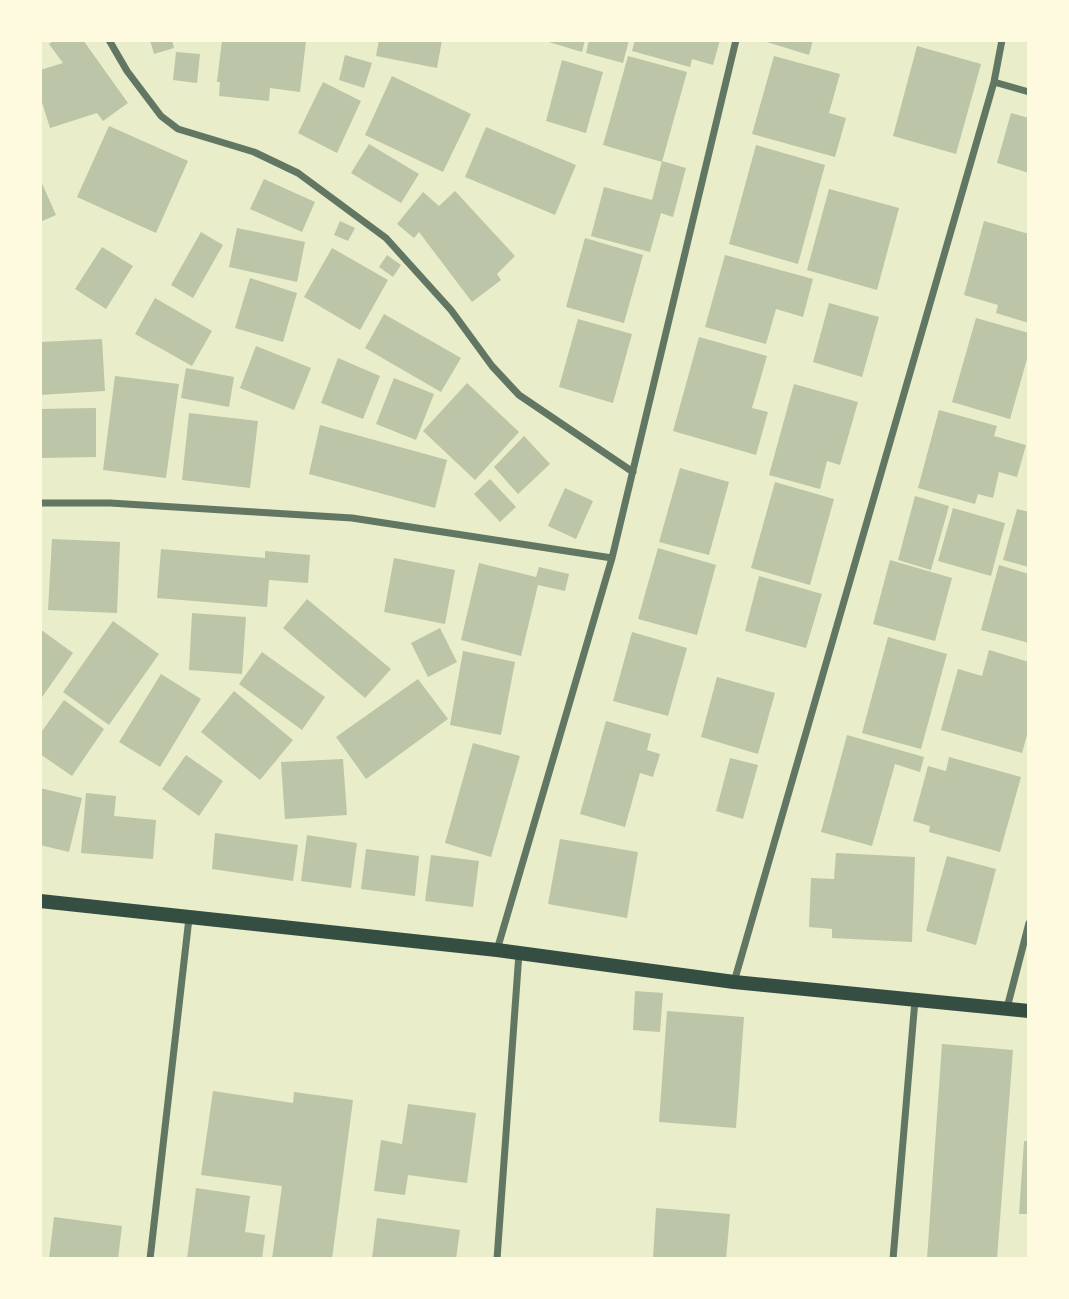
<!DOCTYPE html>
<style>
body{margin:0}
#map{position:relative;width:1069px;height:1299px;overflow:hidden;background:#e9edc9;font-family:"Work Sans",sans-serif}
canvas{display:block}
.frame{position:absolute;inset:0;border:42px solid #fefae0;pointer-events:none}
</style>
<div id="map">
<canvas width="1069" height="1299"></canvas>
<div class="frame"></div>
</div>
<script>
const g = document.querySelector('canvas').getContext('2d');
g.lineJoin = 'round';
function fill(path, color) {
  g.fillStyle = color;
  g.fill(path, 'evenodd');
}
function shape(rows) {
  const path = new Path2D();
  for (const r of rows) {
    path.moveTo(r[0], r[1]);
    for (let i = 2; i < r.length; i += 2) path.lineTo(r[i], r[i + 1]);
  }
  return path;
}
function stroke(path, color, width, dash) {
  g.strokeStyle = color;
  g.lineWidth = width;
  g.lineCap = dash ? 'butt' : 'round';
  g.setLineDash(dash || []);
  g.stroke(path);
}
fill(shape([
 [55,40,83,40,128,103,103,121,97,113,50,128,40,96,40,70,63,63,49,44],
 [150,40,172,40,174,48,154,54],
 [222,40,306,41,300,92,270,88,269,101,219,96,220,82,217,82],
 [379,40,442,40,437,68,376,56],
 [542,40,585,40,582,52],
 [589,40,629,40,623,63,586,53],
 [635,40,720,40,713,65,692,59,690,67,632,51],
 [760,40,813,40,809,55],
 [917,46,981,64,956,154,893,136],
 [176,52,200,54,197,83,173,80],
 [345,55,372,63,364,88,339,80],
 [628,56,687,72,662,162,603,145],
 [774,56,840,74,829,113,846,118,835,157,752,134],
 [562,60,603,72,586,133,546,121],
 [392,76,471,114,443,172,365,135],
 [323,82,361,101,337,153,298,133],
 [1011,113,1029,118,1029,173,997,163],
 [109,126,188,161,156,233,77,197],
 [486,127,576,165,555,215,465,177],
 [369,144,419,174,401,203,351,173],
 [756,145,825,165,798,264,729,244],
 [662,161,686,168,673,217,661,213,650,252,591,236,604,187,652,200],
 [40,179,56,215,40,222],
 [264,179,315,202,302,232,250,209],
 [829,189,899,208,877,290,807,270],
 [455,191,515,256,497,274,501,280,472,302,419,232,414,238,397,224,423,192,439,206],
 [340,221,355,228,348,241,334,235],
 [984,221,1029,234,1029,323,996,313,998,305,964,295],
 [237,228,305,242,297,282,229,267],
 [201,232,223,245,193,298,171,285],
 [585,238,643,255,624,323,566,307],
 [102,247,133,266,106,309,75,289],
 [332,248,388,280,360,330,304,297],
 [387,255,401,265,393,277,379,267],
 [725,255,813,279,803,317,776,309,766,344,705,327],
 [250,278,297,293,283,342,235,328],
 [155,298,212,331,192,366,135,334],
 [829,303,879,317,862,377,813,362],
 [384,314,461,358,441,392,365,348],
 [976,318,1029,333,1029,352,1010,419,952,402],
 [578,319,632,334,613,403,559,387],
 [699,337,767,356,752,408,768,412,756,455,673,431],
 [102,339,105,391,40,395,40,342],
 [256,346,311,368,294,410,240,388],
 [338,358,380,376,363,419,321,403],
 [186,368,234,377,229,407,181,398],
 [115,376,179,384,166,478,103,470],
 [394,378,434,394,416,440,376,424],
 [467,383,519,432,475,480,423,431],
 [794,384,858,402,840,465,827,461,820,489,769,475],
 [96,408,96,457,40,458,40,409],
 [939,410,997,426,994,436,1026,445,1017,477,999,472,993,498,978,494,975,504,918,488],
 [189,413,258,421,250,488,182,480],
 [320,425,447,460,435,508,309,474],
 [524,436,550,464,518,494,494,467],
 [680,468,729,482,709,555,659,542],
 [490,479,516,507,500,522,474,494],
 [775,482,834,499,810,585,751,568],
 [565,488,593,501,576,539,548,526],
 [915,496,949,506,931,570,898,560],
 [953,508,1005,523,991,576,938,561],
 [1017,509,1029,512,1029,567,1003,560],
 [52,539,120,542,117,613,48,610],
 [658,548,716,565,697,635,638,619],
 [161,549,265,558,265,551,310,555,308,583,269,580,267,607,157,598],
 [394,558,455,570,445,624,384,612],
 [890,560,952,578,935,641,873,624],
 [479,563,536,577,539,567,569,574,565,591,538,585,521,656,461,640],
 [999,565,1029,574,1029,643,981,630],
 [759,576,822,594,806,648,745,631],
 [307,599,391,669,365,698,283,628],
 [192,613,246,617,242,674,189,670],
 [113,621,159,654,109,725,63,692],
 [440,628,457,662,428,677,411,643],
 [40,629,73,653,40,700],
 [632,632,687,648,668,716,613,701],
 [888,637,947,654,921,749,862,733],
 [989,650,1029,662,1029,728,1022,753,941,730,958,669,982,676],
 [463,651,515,662,501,735,450,725],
 [262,652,325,697,302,730,239,684],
 [161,674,201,699,160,767,119,742],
 [717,677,775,693,758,754,701,737],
 [418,679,448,719,366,779,336,737],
 [234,691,293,740,260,780,201,732],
 [64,700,104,729,72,776,40,754,40,734],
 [606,721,651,734,647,750,660,754,653,777,640,773,625,827,580,814],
 [847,735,924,757,920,772,895,764,872,846,821,832],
 [473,743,520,756,491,857,445,843],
 [186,755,223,781,199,816,162,789],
 [949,757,1021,777,1000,852,929,832,930,826,913,821,928,766,946,771],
 [730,758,758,765,743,819,716,811],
 [343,759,347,815,285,819,281,762],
 [40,788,82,798,69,852,40,845],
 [86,793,116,796,114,816,156,820,153,859,81,853],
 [215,833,298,845,293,881,212,869],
 [307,835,357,843,351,888,301,881],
 [560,839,638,852,627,918,548,904],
 [366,849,419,856,415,896,361,889],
 [836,853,915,857,912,942,832,938,832,929,809,927,811,878,834,879],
 [431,855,479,861,473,907,425,901],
 [947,856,996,869,976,945,926,931],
 [635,991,663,993,660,1032,633,1030],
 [667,1011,744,1017,736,1128,659,1122],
 [942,1044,1013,1050,997,1259,927,1259],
 [213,1091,293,1103,294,1092,353,1100,332,1259,272,1259,282,1186,201,1175],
 [408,1104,476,1113,467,1183,408,1175,405,1195,374,1191,381,1140,402,1144],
 [1024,1141,1029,1141,1029,1214,1019,1214],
 [196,1188,250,1196,245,1232,265,1235,262,1259,187,1259],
 [656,1208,730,1214,726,1259,653,1259],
 [54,1217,122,1226,118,1259,49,1259],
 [377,1218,460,1230,456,1259,372,1259]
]), '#bcc5a7');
stroke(shape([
 [109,40,127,71,161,116,178,129,254,152,298,173,386,238,451,310,492,366,519,395,633,472],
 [994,82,1029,92],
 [40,503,110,503,352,518,612,558],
 [497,950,612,558,736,40],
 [734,982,994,82,1002,40],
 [1007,1008,1029,923],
 [150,1259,189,918],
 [497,1259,519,953],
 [893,1259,915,1000]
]), '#617663', 7);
stroke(shape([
 [40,901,497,950,734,982,1029,1011]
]), '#344e41', 14);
</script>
